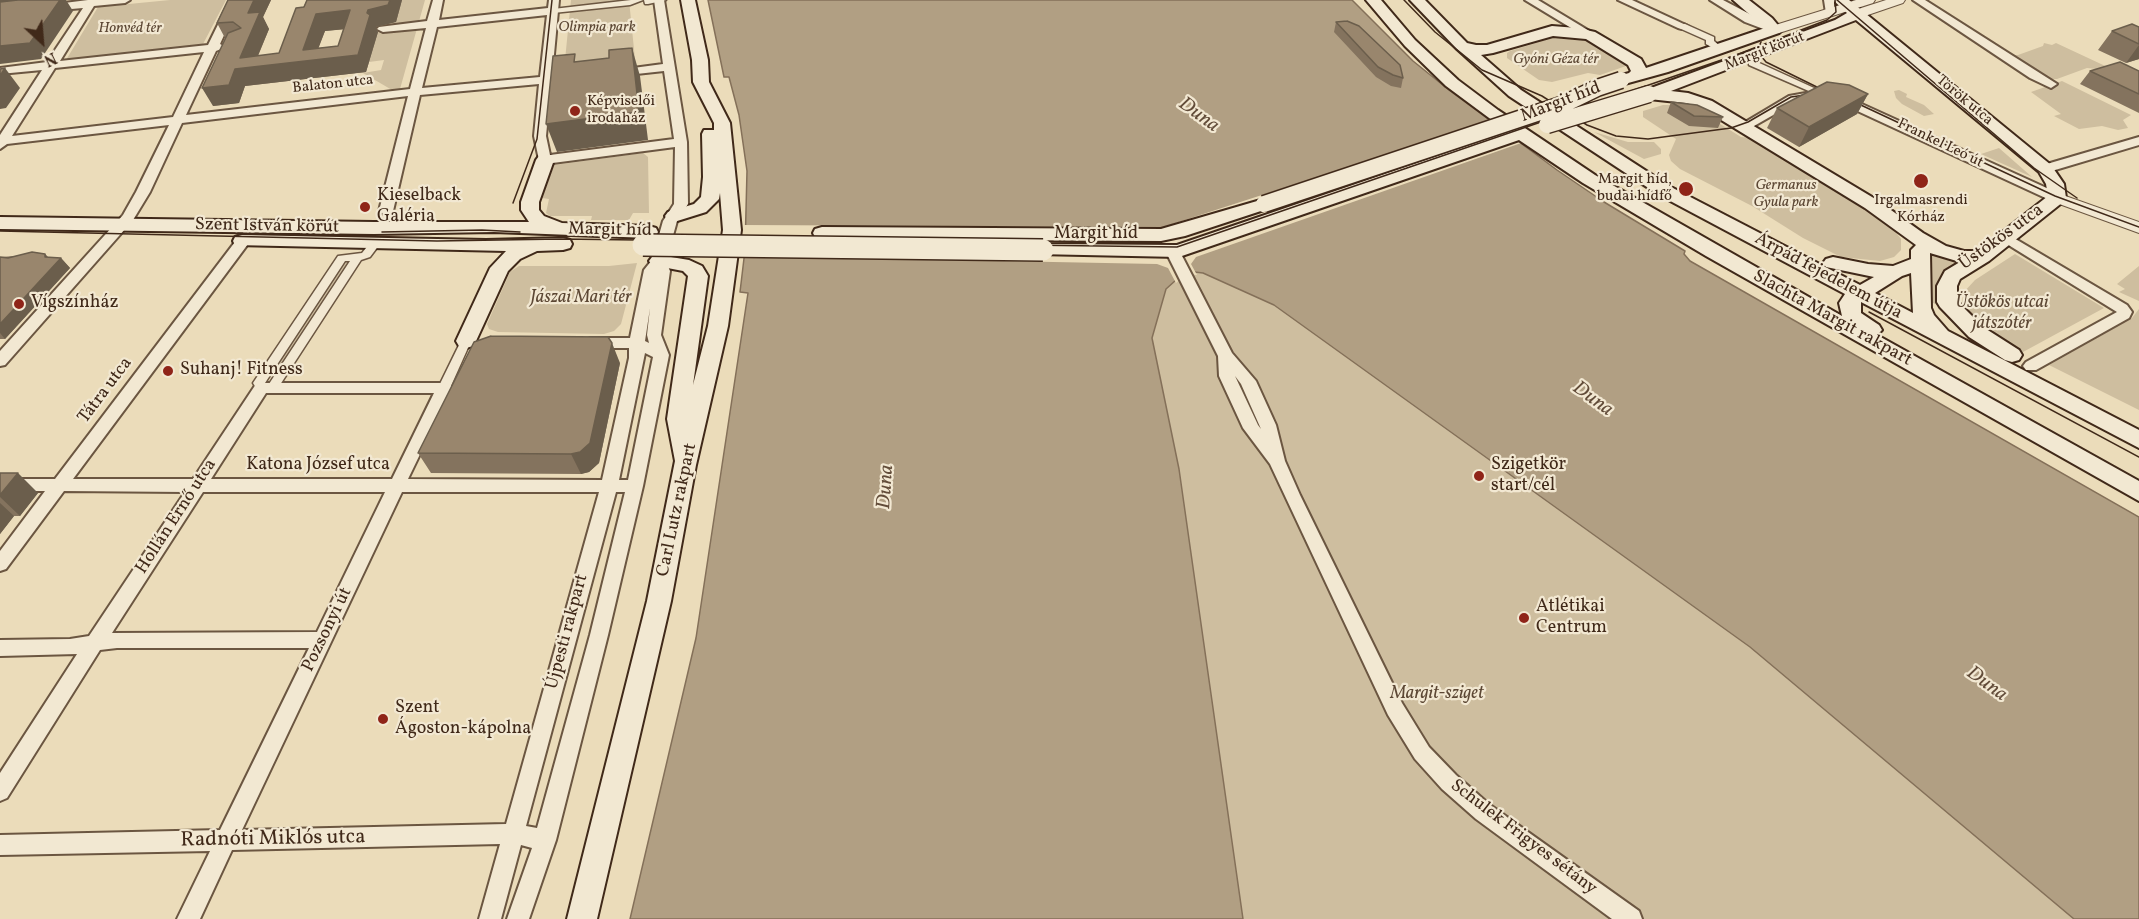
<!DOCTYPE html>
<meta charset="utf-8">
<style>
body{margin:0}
#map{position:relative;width:2139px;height:919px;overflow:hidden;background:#ebdcba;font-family:Vollkorn,serif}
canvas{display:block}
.north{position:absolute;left:12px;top:12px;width:60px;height:60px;-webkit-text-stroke:4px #f2e8d2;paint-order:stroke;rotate:154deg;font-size:16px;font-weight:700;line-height:24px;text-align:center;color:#402919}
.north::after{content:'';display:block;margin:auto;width:21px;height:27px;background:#402919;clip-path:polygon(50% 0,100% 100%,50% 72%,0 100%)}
</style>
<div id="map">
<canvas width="2139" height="919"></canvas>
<div class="north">N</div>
</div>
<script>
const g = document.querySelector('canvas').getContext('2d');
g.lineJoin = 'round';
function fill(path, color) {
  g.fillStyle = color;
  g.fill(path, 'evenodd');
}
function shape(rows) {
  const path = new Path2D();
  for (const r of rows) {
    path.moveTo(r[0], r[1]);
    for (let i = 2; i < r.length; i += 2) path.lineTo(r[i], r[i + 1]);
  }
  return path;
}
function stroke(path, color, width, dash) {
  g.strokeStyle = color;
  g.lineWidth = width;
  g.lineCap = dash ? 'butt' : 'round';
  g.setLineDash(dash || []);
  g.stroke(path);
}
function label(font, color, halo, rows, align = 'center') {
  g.font = font + ' Vollkorn,serif';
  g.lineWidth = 4.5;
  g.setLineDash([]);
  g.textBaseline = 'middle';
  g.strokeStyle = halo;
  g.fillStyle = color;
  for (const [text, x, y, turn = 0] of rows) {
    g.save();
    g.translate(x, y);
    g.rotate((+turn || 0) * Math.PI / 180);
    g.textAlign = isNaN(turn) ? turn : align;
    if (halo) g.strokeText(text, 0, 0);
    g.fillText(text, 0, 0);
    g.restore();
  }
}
fill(shape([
 [170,0,226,0,202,46,66,60,98,7],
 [402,0,425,0,400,89,392,90,363,73,381,70,384,60,369,62,377,35,381,25,395,23],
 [571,0,629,0,635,59,575,69,565,60],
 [1559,36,1584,39,1626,63,1626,66,1600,75,1588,73,1552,82,1539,80,1507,58,1507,53,1510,51],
 [2044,43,2052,45,2056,43,2116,71,2087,68,2057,79,2052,79,2005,55,2018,55,2043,46],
 [2062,81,2131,115,2123,120,2128,128,2118,130,2102,126,2079,129,2054,116,2061,114,2031,92],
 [1899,90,1907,94,1906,97,1924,105,1934,114,1924,116,1902,104,1896,98,1894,91],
 [1663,105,1672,105,1704,114,1741,137,1751,138,1789,161,1888,222,1901,239,1901,250,1894,257,1880,261,1841,257,1803,238,1752,206,1680,169,1671,161,1669,155,1676,139,1643,117,1643,111],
 [1594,132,1628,142,1654,142,1661,149,1661,154,1644,159],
 [1999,148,2032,177,1981,154],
 [643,153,648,157,649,213,633,213,629,220,591,220,592,216,550,216,546,213,549,199,542,198,554,165],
 [1930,250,1963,260,1941,277,1937,305,1928,300],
 [2015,254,2104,308,2023,352,2002,342,1969,316,1962,302,1964,292,1975,280],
 [344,261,352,261,281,369,272,369],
 [637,263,621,324,614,331,604,334,498,332,489,329,487,324,510,272,519,266,609,266],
 [2139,266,2139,301,2119,292,2125,289,2117,284],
 [1186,271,1203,273,1274,305,1750,647,2074,919,1243,919,1179,469,1152,338,1166,288],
 [2139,309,2139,410,2049,365,2132,318]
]), '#cebe9f');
const water = shape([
 [708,0,1352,0,1413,61,1449,90,1557,170,1604,202,1685,251,1684,254,1690,261,2139,517,2139,919,2074,919,1750,647,1274,305,1203,273,1186,271,1166,289,1152,338,1179,469,1243,919,630,919,696,638,748,293,740,292,745,250,747,171,739,115,729,77,724,77,708,0]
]);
fill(water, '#b19f83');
stroke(water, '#847059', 1.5);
fill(shape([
 [1494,120,1524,142,1196,257,1191,264,1197,275,1187,274,1176,283,1168,268,1157,264,741,256,743,225,1163,227]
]), '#ebdcba');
const pedestrian = shape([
 [631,0,643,0,630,5,553,13,549,11,553,9,631,0],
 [644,0,666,0,648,4,645,4,644,0],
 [1679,24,1685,24,1714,37,1714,41,1720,46,1713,48,1706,44,1706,40,1679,28,1679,24],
 [1749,61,1755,61,1825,93,1818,95,1749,65,1749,61],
 [374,242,379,245,370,257,361,260,276,391,272,392,267,389,262,392,258,391,253,383,255,380,338,256,362,253,370,243,374,242],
 [345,261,350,261,267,387,265,383,345,261],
 [466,337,471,341,450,388,448,391,440,391,438,388,461,341,466,337]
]);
const minor = shape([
 [88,0,130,0,125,3,94,6,60,61,208,45,230,0,240,0,220,44,226,47,216,51,186,115,410,89,426,28,383,32,377,29,379,27,427,21,433,0,443,0,439,20,548,8,549,0,559,0,552,76,571,74,577,78,571,82,551,83,546,136,550,155,674,139,664,71,618,76,612,73,618,70,663,64,654,0,664,0,687,142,688,204,677,221,666,261,670,271,661,335,669,355,643,486,608,635,556,840,529,919,507,919,532,848,521,845,501,919,479,919,500,844,232,850,200,919,177,919,210,851,0,855,0,835,220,830,309,648,117,648,100,650,7,798,0,801,0,773,77,654,0,656,0,640,70,639,89,636,185,492,64,491,6,569,0,571,0,551,45,491,0,491,0,479,55,479,238,238,243,237,250,241,248,244,73,479,193,479,256,384,262,383,444,383,450,384,452,388,408,479,602,480,629,358,629,348,590,348,582,343,590,338,630,338,644,270,652,260,663,221,674,204,675,147,545,164,539,160,534,136,539,84,420,95,393,211,386,215,379,211,408,96,182,123,150,192,133,220,5,365,0,366,0,351,123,215,136,192,169,125,7,144,0,149,0,135,42,70,0,74,0,68,47,62,83,8,48,11,43,8,48,5,88,0],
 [547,15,540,77,422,88,437,27,547,15],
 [204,52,173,117,12,136,55,68,204,52],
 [650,308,647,335,649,343,645,341,650,308],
 [645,353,653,357,628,480,619,480,645,353],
 [266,393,434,393,392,479,211,479,266,393],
 [203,492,385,492,317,632,112,633,203,492],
 [402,492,599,492,506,824,242,830,402,492],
 [616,492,625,492,590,635,537,828,526,826,616,492],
 [1525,0,1538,0,1596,35,1594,37,1586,37,1525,0],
 [1618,0,1632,0,1688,26,1682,29,1678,28,1618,0],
 [1710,0,1723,0,1780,30,1774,33,1745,22,1710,0],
 [1824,0,1834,0,1834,13,1826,13,1824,0],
 [1913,0,1925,0,2057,84,2051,88,2030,78,1913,0],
 [1817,91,1821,92,1821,98,1796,102,1747,130,1739,130,1737,127,1789,96,1817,91],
 [1842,95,2062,195,2064,198,2062,201,2052,201,1838,102,1838,96,1842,95],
 [2139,137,2139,145,2045,173,2039,169,2040,166,2139,137],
 [2007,234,2127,305,2132,312,2129,318,2036,370,2026,370,2023,366,2026,362,2117,312,2002,241,2000,238,2007,234],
 [1173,248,1180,252,1232,353,1256,381,1276,425,1285,461,1300,495,1402,703,1429,747,1456,775,1490,805,1639,911,1642,919,1612,919,1476,819,1442,789,1415,759,1388,715,1270,464,1243,428,1219,376,1218,356,1166,252,1173,248],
 [1235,376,1241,384,1261,429,1258,425,1235,376]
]);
const tertiary = shape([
 [1856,0,1875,0,1873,3,1779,33,1769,33,1767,30,1769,27,1856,0],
 [1886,0,1905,0,1903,3,1862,17,1852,17,1851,14,1852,11,1886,0],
 [2057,193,2139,222,2139,233,2051,201,2049,198,2051,195,2057,193]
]);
const secondary = shape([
 [681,0,695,0,708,60,709,82,730,123,741,230,728,326,696,465,671,601,597,919,567,919,647,601,675,461,667,419,688,276,683,271,652,265,649,261,652,257,659,255,689,260,702,266,708,276,693,385,708,326,723,230,720,193,719,199,706,212,674,222,668,220,665,216,668,212,694,204,701,197,703,177,702,134,704,130,714,130,714,123,693,82,692,60,681,0],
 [1366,0,1381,0,1415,40,1458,80,1498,110,1595,175,1842,316,1839,303,1845,294,1659,195,1509,96,1457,49,1410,0,1425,0,1467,43,1476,45,1487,45,1552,26,1577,28,1595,32,1641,59,1646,68,1765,28,1733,0,1749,0,1772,18,1782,30,1779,33,1668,72,1621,85,1613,80,1615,77,1629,73,1631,71,1628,65,1586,39,1553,36,1493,53,1481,55,1521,90,1671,187,1860,285,1874,277,1826,267,1823,263,1826,259,1833,257,1868,264,1893,266,1911,259,1911,250,1916,245,1865,208,1700,107,1686,103,1649,99,1641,94,1643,91,1835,20,1847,13,1833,0,1849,0,2051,165,2064,184,2066,198,2063,202,1989,261,1960,279,1957,286,1957,301,1983,327,2019,350,2022,355,2019,360,2012,362,2005,360,1969,337,1940,307,1937,302,1937,286,1945,271,1960,262,1930,253,1931,308,1934,315,1948,331,2139,430,2139,448,1861,302,1861,313,1879,325,1882,330,1877,335,2139,481,2139,501,1706,256,1583,183,1519,140,1179,257,1036,254,1034,250,1036,246,1043,244,1177,245,1508,132,1446,86,1405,46,1366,0],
 [1856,20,2039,172,2046,184,2048,196,1978,251,1964,251,1946,246,1923,233,1877,200,1712,101,1688,93,1671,91,1856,20],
 [1911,273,1913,313,1875,293,1902,276,1911,273],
 [545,155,551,156,554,160,539,202,539,210,544,216,562,223,649,226,656,228,658,232,656,236,649,238,494,232,374,234,0,229,0,217,374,222,529,222,521,210,521,202,536,160,539,156,545,155],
 [1264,199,1270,200,1273,204,1270,208,1185,236,1161,241,822,239,815,237,813,233,815,229,822,227,1161,229,1264,199],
 [242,235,486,240,563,238,570,240,572,244,570,248,563,250,537,251,520,259,508,271,476,341,473,346,466,348,459,346,456,341,490,268,506,251,235,245,233,241,235,237,242,235]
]);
stroke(pedestrian, '#6b5641', 3);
stroke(minor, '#6b5641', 4);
stroke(tertiary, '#6b5641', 2);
stroke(secondary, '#402919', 4);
fill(pedestrian, '#f2e8d2');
fill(minor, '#f2e8d2');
fill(tertiary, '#f2e8d2');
fill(secondary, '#f2e8d2');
stroke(shape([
 [1404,0,1435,32,1482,70,1542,96,1587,125,1616,136,1648,139,1731,128,1748,122,1791,97,1819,93],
 [1837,0,2034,168,2077,198],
 [1761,42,1757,51,1766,62,1827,92],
 [1848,99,2055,196,2139,227],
 [513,203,537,139,552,0],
 [0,231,437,241,561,239,1177,247,1736,55,1827,20,1836,12,1835,0],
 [382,232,482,230,520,232],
 [1869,312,2139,457]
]), '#402919', 1.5);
const secondaryBridgeFar1 = shape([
 [1547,125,1649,94],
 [1264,204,1564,104,1597,88,1621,80]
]);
const secondaryBridge = shape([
 [643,245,1043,250]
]);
stroke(secondaryBridgeFar1, '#402919', 19, []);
stroke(secondaryBridge, '#402919', 24, []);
stroke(secondaryBridgeFar1, '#f2e8d2', 16);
stroke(secondaryBridge, '#f2e8d2', 21);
fill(shape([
 [228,0,271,0,263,17,269,29,258,56,279,53,307,0,402,0,396,22,376,27,378,32,366,72,245,86,239,103,213,106,225,38,217,23],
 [344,29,338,46,318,48,325,31],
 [1336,22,1403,78,1401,88,1391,86,1376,77,1334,32],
 [2139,27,2139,59,2126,63,2098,50,2112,31],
 [2090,71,2139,71,2139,113,2080,84],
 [1868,94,1857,114,1799,147,1767,128,1777,108],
 [1671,102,1723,117,1718,128,1689,126,1667,113],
 [45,254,49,258,61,258,70,268,5,339,0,339,0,257],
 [620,363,599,463,589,472,581,474,431,473,418,453],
 [0,473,38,493,20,516,14,516,0,534]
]), '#84735e');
fill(shape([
 [0,0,68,0,66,0,73,11,41,59,0,64],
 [254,0,271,0,263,17,269,29,253,67,303,50,316,14,350,10,358,28,325,31,314,60,358,55,368,10,390,0,402,0,396,22,376,27,378,32,366,72,245,86,239,103,213,106,202,88,240,58,248,13],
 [2139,45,2139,59,2126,63],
 [632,48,640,76,648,140,557,152,546,124],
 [5,68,20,88,6,108,0,109,0,76],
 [1868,94,1857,114,1799,147,1809,127],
 [45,254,54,264,61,258,70,268,5,339,0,333,0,324,45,257],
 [612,343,620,363,599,463,589,472,581,474,571,454],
 [18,473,38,493,20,516,0,497,0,495],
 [0,503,14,516,0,534]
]), '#6b5e4c');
const building = shape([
 [18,0,60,0,30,43,0,46,0,2,18,0],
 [228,0,254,0,248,13,260,12,240,58,279,53,296,8,304,7,307,0,390,0,388,5,368,10,367,13,370,15,358,55,235,69,229,85,202,88,228,33,241,28,233,22,217,23,228,0],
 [350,10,338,46,303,50,316,14,350,10],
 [1347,21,1359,26,1400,65,1403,78,1393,75,1378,67,1336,22,1347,21],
 [2132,24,2139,27,2139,44,2112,31,2132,24],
 [632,48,639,112,546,124,553,56,575,54,574,62,609,58,609,50,632,48],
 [2120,62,2139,71,2139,94,2090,71,2120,62],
 [5,68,0,76,0,69,5,68],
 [1827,82,1849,85,1868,94,1809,127,1777,108,1827,82],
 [1671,102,1697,105,1723,117,1694,116,1671,102],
 [32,252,45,254,45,257,61,258,0,324,0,257,8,258,32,252],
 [491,336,608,337,612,343,590,443,580,452,571,454,418,453,474,342,491,336],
 [0,473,18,473,0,495,0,473]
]);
fill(building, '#99866d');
stroke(building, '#6b5e4c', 1.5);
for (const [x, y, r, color] of [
 [575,111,6,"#8f2418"],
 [1921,181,8,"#8f2418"],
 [1686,189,8,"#8f2418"],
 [365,207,6,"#8f2418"],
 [19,304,6,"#8f2418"],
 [168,371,6,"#8f2418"],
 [1479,476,6,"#8f2418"],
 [1524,618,6,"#8f2418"],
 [383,719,6,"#8f2418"]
]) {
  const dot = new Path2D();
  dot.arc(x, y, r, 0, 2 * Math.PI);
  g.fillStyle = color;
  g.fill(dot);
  stroke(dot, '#f2e8d2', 2);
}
label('italic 15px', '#5c4734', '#f2e8d2', [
 ["Olimpia park",597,28],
 ["Honvéd tér",130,29],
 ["Gyóni Géza tér",1556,60],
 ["Germanus",1786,186],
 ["Gyula park",1786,203]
]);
label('15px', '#402919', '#f2e8d2', [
 ["Margit körút",1765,52,-21],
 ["Balaton utca",333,85,-6],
 ["Török utca",1964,101,40],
 ["Frankel Leó út",1940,144,26]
]);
label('15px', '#402919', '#f2e8d2', [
 ["Képviselői",587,102],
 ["irodaház",587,119],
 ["Margit híd,",1672,180,"right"],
 ["budai hídfő",1672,197,"right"],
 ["Irgalmasrendi",1921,201,"center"],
 ["Kórház",1921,218,"center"]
], 'left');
label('18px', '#402919', '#f2e8d2', [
 ["Margit híd",1561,103,-21],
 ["Szent István körút",267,227,1],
 ["Margit híd",610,231,1],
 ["Margit híd",1096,235],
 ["Üstökös utca",2002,238,-36],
 ["Árpád fejedelem útja",1828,277,28],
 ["Slachta Margit rakpart",1832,319,29],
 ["Tátra utca",106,391,-53],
 ["Katona József utca",318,466],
 ["Carl Lutz rakpart",678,510,-78],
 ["Hollán Ernő utca",177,517,-57],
 ["Pozsonyi út",328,630,-64],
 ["Újpesti rakpart",568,632,-75],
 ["Schulek Frigyes sétány",1523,838,37]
]);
label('18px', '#402919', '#f2e8d2', [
 ["Kieselback",377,197],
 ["Galéria",377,218],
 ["Vígszínház",31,304],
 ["Suhanj! Fitness",180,371],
 ["Szigetkör",1491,466],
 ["start/cél",1491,487],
 ["Atlétikai",1536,608],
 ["Centrum",1536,629],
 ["Szent",395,709],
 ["Ágoston-kápolna",395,730]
], 'left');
label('italic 18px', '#5c4734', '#f2e8d2', [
 ["Jászai Mari tér",581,299],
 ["Üstökös utcai",2002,304],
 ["játszótér",2002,325],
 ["Margit-sziget",1437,695]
]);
label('italic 20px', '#624c39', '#f2e8d2', [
 ["Duna",1198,116,36],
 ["Duna",1592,400,36],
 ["Duna",887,487,-86],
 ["Duna",1986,685,36]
]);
label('21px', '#402919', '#f2e8d2', [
 ["Radnóti Miklós utca",273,840,-1]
]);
</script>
